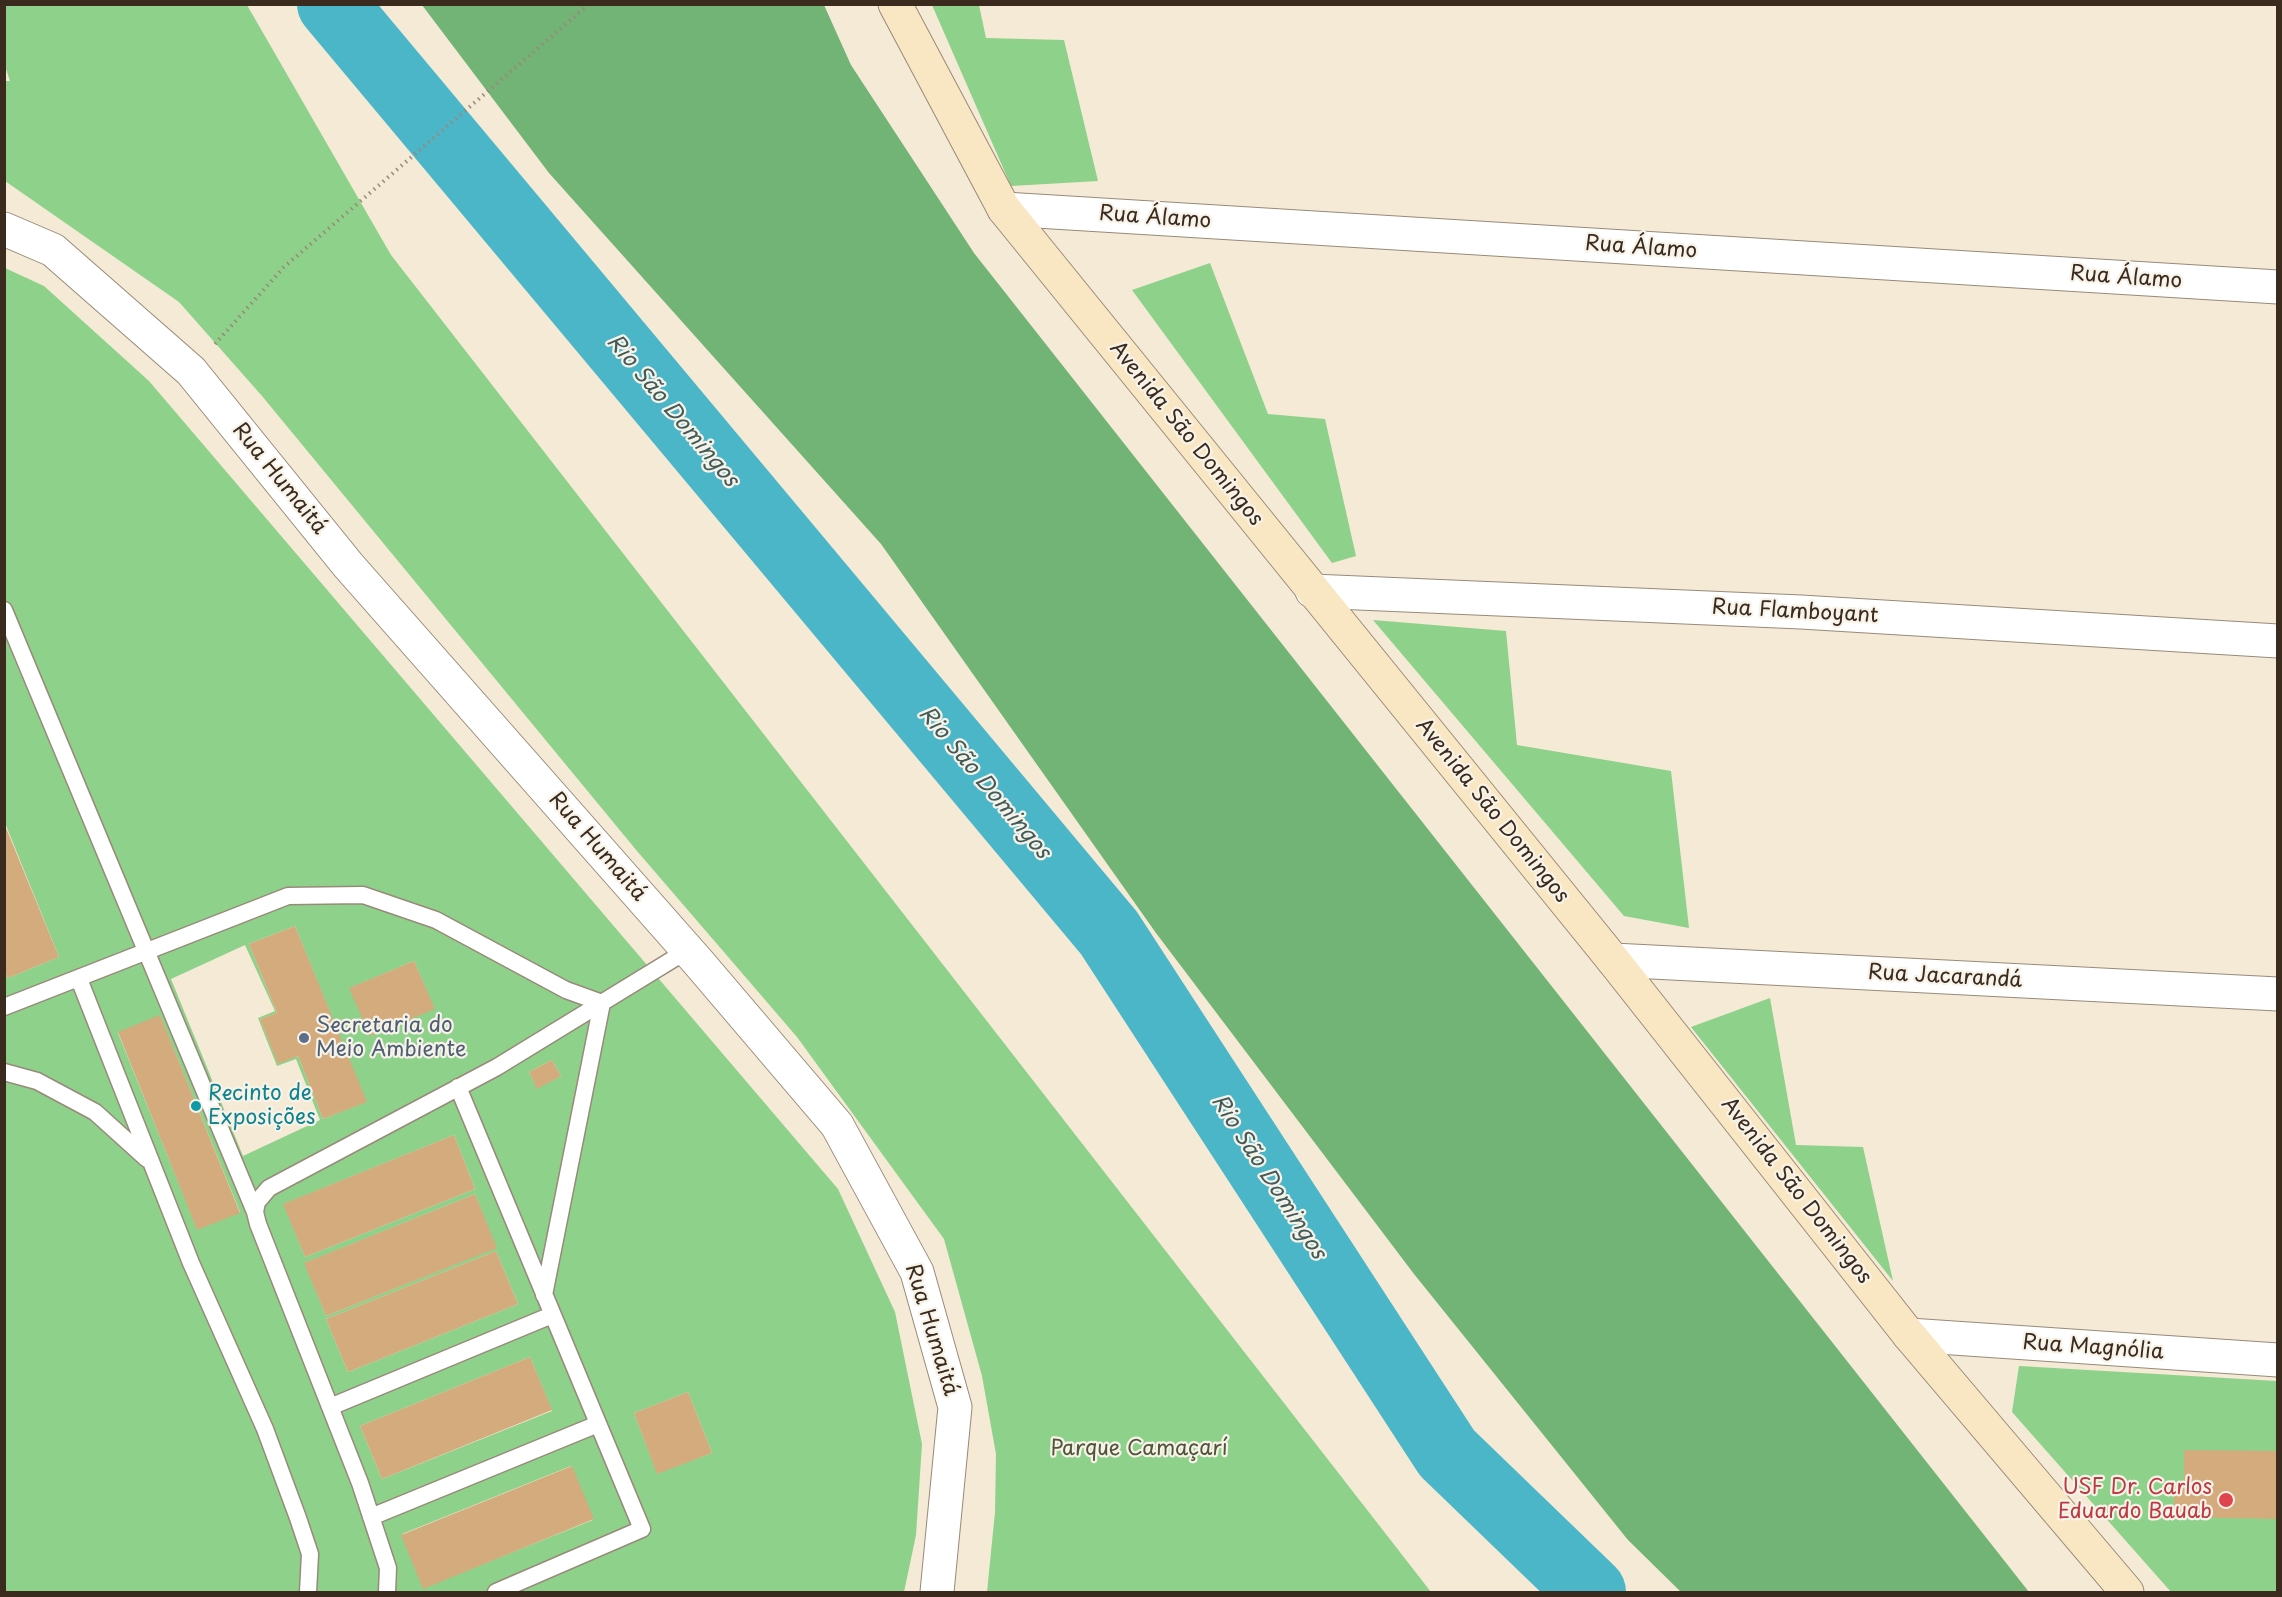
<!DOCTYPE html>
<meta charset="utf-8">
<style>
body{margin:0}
#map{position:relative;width:2282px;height:1597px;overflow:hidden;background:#f4ead5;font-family:"Playpen Sans",sans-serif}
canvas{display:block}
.frame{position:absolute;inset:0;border:6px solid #3b2a1e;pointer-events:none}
</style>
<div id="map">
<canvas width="2282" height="1597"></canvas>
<div class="frame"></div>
</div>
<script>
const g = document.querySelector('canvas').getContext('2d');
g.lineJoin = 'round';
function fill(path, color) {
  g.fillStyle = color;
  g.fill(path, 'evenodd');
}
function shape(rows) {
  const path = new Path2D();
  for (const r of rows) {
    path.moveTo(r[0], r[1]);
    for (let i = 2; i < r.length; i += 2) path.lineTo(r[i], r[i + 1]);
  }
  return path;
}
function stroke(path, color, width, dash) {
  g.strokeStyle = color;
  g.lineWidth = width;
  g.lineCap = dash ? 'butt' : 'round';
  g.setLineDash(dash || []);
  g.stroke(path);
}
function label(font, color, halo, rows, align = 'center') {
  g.font = font + ' "Playpen Sans",sans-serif';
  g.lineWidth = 4.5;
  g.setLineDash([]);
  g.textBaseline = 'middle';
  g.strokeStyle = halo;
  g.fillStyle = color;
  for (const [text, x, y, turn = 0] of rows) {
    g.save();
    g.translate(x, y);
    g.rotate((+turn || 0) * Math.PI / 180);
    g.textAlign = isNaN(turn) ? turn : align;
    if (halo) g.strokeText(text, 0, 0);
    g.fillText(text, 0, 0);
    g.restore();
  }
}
fill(shape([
 [5,5,247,5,391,255,1431,1592,987,1592,995,1512,996,1454,982,1376,944,1239,797,1037,637,851,262,396,179,302,5,181,4,81,10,81,5,66],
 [932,5,979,5,986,38,1064,40,1098,181,1011,186],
 [1210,263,1268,414,1325,419,1356,556,1332,563,1132,290],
 [5,268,44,286,149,381,838,1189,895,1312,922,1444,916,1535,904,1592,5,1592,4,970,8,978,59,957,5,823],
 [295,926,366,1102,323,1119,298,1056,278,1063,260,1019,277,1013,249,944],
 [245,945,275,1011,258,1018,277,1066,296,1059,320,1120,243,1156,171,979],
 [414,961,434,1008,349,988,350,988],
 [160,1016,240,1212,197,1229,118,1033],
 [552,1060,561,1076,537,1088,529,1072],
 [454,1135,475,1189,305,1257,284,1204],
 [475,1194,496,1248,326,1316,305,1263],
 [496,1251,518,1304,348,1372,326,1319],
 [530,1357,552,1411,382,1479,360,1426],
 [688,1392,712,1453,657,1473,634,1413],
 [571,1466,593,1520,423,1588,402,1534],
 [1373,620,1506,631,1517,745,1671,771,1689,928,1624,916],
 [1770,998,1796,1145,1863,1147,1893,1281,1691,1027],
 [2019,1366,2277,1381,2277,1592,2171,1592,2012,1412]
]), '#8ed18a');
fill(shape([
 [422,5,824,5,851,65,974,253,2029,1592,1681,1592,1628,1540,1414,1274,1156,933,881,544,549,173]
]), '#72b376');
stroke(shape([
 [332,4,1109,933,1447,1453,1591,1592]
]), '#4cb6c9', 70);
fill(shape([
 [4,823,59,957,8,978,4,970],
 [295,926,367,1102,323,1119,298,1056,278,1064,260,1019,277,1013,249,944],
 [414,961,435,1009,370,1036,349,988],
 [160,1015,240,1213,197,1230,118,1032],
 [552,1060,561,1076,537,1089,529,1072],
 [454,1135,475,1189,305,1257,283,1204],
 [475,1194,497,1248,326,1316,304,1263],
 [496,1251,518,1304,348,1372,326,1319],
 [530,1357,552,1410,382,1479,360,1426],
 [688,1392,712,1453,657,1474,634,1413],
 [2184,1450,2278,1451,2278,1519,2174,1517,2174,1483,2184,1483],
 [572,1466,594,1519,423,1589,401,1535]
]), '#d3ab7c');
const lane = shape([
 [4,610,255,1212],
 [79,979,191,1263,265,1429,298,1518,310,1554,308,1592],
 [4,1007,288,896,363,895,436,920,566,990,602,1003,544,1295],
 [4,1072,37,1081,95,1112,147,1159],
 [458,1087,642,1529,496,1592],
 [330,1407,552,1315],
 [371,1517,598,1424],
 [387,1592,388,1568,360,1483,258,1224,255,1212,257,1202,269,1188,497,1067,688,950]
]);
const street = shape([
 [1004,209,2278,287],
 [4,229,53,250,191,371,348,565,699,963,837,1125,917,1272,955,1407,937,1592],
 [1312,591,1801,612,2278,641],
 [1613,960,2278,994],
 [1909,1335,2278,1360]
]);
const secondary = shape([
 [895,4,1004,209,1613,960,1909,1335,2127,1592]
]);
stroke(lane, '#988a7a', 19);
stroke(street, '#988a7a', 35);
stroke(secondary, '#988a7a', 35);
stroke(shape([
 [215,344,284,267,589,4]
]), '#988a7a', 4, [1.5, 4.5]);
stroke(lane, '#fff', 16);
stroke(street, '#fff', 33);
stroke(secondary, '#f9e7c3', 33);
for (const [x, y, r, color] of [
 [304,1038,6,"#5c6f8a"],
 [196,1106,6,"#0f9aa8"],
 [2226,1500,8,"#e0444e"]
]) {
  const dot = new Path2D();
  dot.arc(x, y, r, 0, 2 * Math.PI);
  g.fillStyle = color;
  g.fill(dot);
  stroke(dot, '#f7f3e8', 2);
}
label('21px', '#3b2a1e', '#f7f3e8', [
 ["Rua Álamo",1155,218,4],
 ["Rua Álamo",1641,248,4],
 ["Rua Álamo",2126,278,4],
 ["Avenida São Domingos",1186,434,51],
 ["Rua Humaitá",279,479,51],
 ["Rua Flamboyant",1795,612,3],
 ["Avenida São Domingos",1492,811,51],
 ["Rua Humaitá",597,847,49],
 ["Rua Jacarandá",1945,977,3],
 ["Avenida São Domingos",1796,1191,52],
 ["Rua Humaitá",931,1330,73],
 ["Rua Magnólia",2093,1348,4]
]);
label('21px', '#4e5e75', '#f7f3e8', [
 ["Secretaria do",316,1026],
 ["Meio Ambiente",316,1050]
], 'left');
label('21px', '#0d838f', '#f7f3e8', [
 ["Recinto de",208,1094],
 ["Exposições",208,1118]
], 'left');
label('21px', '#505439', '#f7f3e8', [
 ["Parque Camaçarí",1139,1449]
]);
label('21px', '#be3a42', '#f7f3e8', [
 ["USF Dr. Carlos",2212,1488],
 ["Eduardo Bauab",2212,1512]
], 'right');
label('italic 22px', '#415b5a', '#f7f3e8', [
 ["Rio São Domingos",672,411,50],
 ["Rio São Domingos",984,783,50],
 ["Rio São Domingos",1268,1177,57]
]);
</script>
